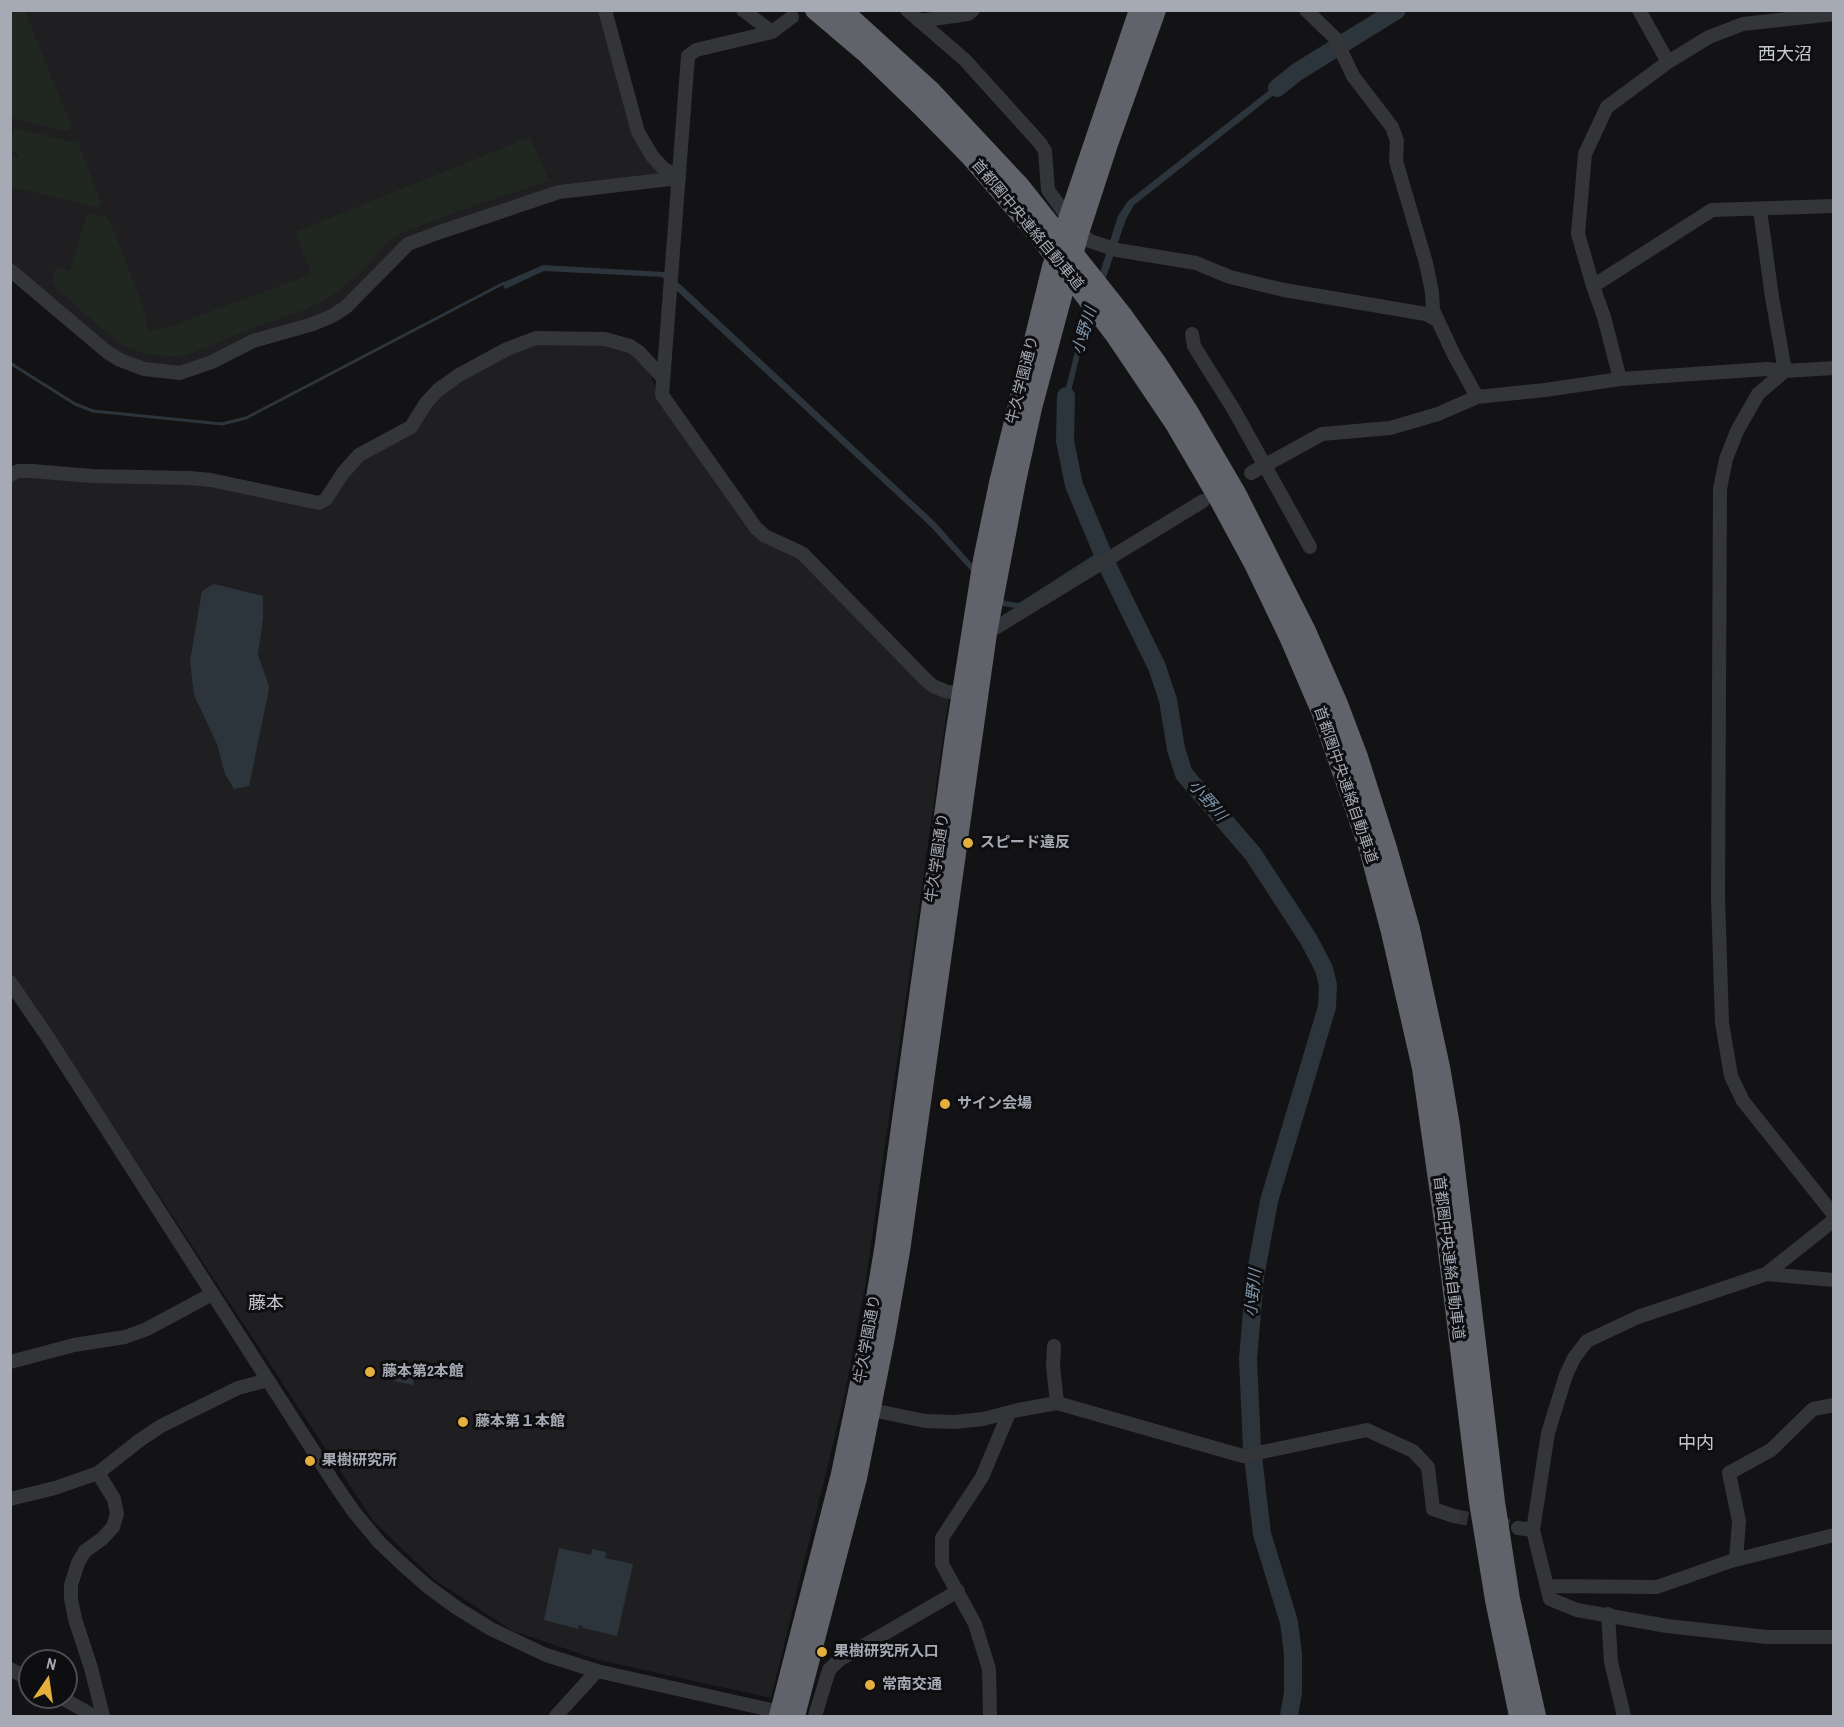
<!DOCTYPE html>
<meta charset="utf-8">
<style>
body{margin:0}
#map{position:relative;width:1844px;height:1727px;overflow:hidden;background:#131315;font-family:"Archivo Narrow",sans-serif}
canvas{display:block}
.frame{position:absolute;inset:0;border:12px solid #a6aab4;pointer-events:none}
.north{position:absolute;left:18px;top:1649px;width:60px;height:60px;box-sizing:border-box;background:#0e0e10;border:2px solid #4b4c52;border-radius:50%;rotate:13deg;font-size:16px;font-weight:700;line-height:24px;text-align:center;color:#a6aab4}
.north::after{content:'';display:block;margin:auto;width:21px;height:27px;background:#e4af3c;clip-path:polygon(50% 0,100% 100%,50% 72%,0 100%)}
</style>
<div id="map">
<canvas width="1844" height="1727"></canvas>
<div class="frame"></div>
<div class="north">N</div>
</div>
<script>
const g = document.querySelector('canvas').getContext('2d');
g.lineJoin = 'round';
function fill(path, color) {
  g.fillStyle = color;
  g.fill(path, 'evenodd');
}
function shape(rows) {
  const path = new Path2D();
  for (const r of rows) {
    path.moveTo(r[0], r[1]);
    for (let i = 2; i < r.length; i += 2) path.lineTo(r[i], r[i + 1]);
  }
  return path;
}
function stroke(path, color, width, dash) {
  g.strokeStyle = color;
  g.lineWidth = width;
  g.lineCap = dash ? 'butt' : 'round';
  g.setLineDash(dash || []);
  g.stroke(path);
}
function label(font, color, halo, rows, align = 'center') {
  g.font = font + ' "Archivo Narrow","Noto Sans JP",sans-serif';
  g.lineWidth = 6;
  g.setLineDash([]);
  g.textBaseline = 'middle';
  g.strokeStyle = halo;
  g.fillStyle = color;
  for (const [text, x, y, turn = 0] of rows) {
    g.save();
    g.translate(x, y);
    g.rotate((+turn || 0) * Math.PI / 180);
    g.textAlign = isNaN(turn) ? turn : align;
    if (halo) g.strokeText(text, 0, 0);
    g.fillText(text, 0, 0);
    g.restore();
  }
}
fill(shape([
 [11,11,601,11,611,53,659,169,657,176,570,186,422,233,332,310,184,367,145,364,129,358,107,346,11,264],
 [543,342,622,347,647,367,660,398,750,527,800,557,949,696,865,1286,843,1403,771,1698,599,1660,513,1631,435,1580,374,1522,11,971,10,483,16,477,193,482,315,508,362,460,442,394,503,355]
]), '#1f1f21');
fill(shape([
 [11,10,25,11,71,125,70,130,67,131,11,118],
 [15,128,77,143,79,145,101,202,100,206,96,207,11,187,11,156,18,158,19,154,11,151,11,137],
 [530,137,549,181,461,210,394,236,362,270,336,293,307,309,258,326,182,357,146,354,123,345,92,320,52,284,55,268,70,270,87,214,106,216,110,222,138,293,149,331,163,329,309,275,311,272,295,232]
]), '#202721');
fill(shape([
 [1295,70,1299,75,1134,205,1126,219,1081,350,1069,400,1068,419,1062,420,1063,399,1076,348,1118,216,1128,201],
 [543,265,664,272,681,285,936,523,1005,601,1019,603,1097,553,1101,559,1021,609,1003,606,931,527,662,277,544,271,505,289,502,283],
 [214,584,263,596,263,618,258,655,269,686,268,694,249,786,234,789,225,774,217,744,194,695,190,661,202,591],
 [408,1366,416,1367,413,1385,394,1381,396,1373,406,1375],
 [559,1548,591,1555,592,1549,606,1552,605,1558,633,1564,617,1636,583,1628,583,1626,579,1625,578,1629,544,1620]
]), '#2d353c');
stroke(shape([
 [10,363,75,404,93,411,222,424,246,418,504,283],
 [1100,556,1104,553]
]), '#2d353c', 3);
stroke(shape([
 [1277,88,1297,72,1397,10],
 [1066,396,1065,441,1074,485,1110,571,1157,667,1168,700,1176,749,1184,774,1253,854,1309,940,1324,969,1328,985,1327,1007,1269,1201,1255,1277,1248,1359,1252,1448,1262,1534,1289,1622,1293,1654,1293,1692,1289,1716]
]), '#2d353c', 18);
stroke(shape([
 [1454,1516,1518,1528]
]), '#303135', 14, [14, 7]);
stroke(shape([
 [605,10,638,132,652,156,663,168,679,178],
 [743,10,772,32],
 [907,10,965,60,1040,143,1045,151,1048,190,1079,233,1090,241,1117,250,1196,263,1230,277,1284,290,1426,314,1437,320],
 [1306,10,1335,38,1353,76,1392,127,1397,141,1396,161,1426,263,1432,292,1433,310,1454,355,1477,397],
 [1639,10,1668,62],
 [792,17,772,32,696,50,688,56,662,395,756,528,765,536,802,553,925,679,933,686,945,691,968,696],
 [919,21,968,14,973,10],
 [1760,210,1772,297,1785,371],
 [10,270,107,352,120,360,144,369,180,373,212,362,253,341,313,324,332,316,346,307,408,244,440,232,559,192,679,178],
 [1593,286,1578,234,1585,154,1607,107,1668,62,1709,37,1743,24,1834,14],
 [1192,334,1194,346,1234,410,1310,547],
 [1785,371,1758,394,1737,431,1726,459,1720,489,1718,897,1722,1023,1731,1076,1743,1101,1834,1215],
 [1620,379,1604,317,1593,286,1712,210,1834,206],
 [1251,473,1322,434,1390,428,1438,414,1477,397,1545,390,1620,379,1767,369,1785,371,1834,368],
 [10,475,18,471,32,471,92,476,189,478,211,480,319,503,326,499,343,473,359,455,411,427,426,403,438,390,459,375,507,349,536,338,605,339,630,346,639,352,663,378],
 [987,633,1203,501],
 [10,982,47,1036,334,1483,354,1512,379,1542,401,1563,427,1586,457,1608,491,1629,546,1655,597,1671,789,1714],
 [1834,1220,1766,1274,1638,1317,1587,1341,1574,1358,1566,1375,1548,1433,1533,1530,1550,1599,1577,1610,1667,1626,1767,1637,1834,1637],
 [1766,1274,1834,1280],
 [1054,1346,1053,1366,1057,1403],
 [10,1362,74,1345,125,1337,147,1329,212,1294],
 [872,1410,925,1421,955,1422,983,1419,1018,1410,1057,1403,1243,1456,1367,1430,1413,1451,1428,1467,1433,1509,1454,1516],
 [98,1473,114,1499,117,1514,113,1527,102,1539,85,1551,78,1563,71,1585,71,1599,75,1619,91,1668,103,1716],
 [10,1499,55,1488,98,1473,140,1440,161,1426,238,1388,268,1380],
 [1518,1528,1533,1530],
 [1736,1560,1739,1521,1729,1473,1771,1450,1813,1409,1834,1405],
 [1547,1586,1657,1587,1731,1561,1834,1535],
 [1608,1614,1611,1662,1624,1716],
 [10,1669,30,1680],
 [60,1697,94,1716],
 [556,1716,597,1671],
 [815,1716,829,1670,839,1660,958,1591],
 [990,1716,989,1669,975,1624,942,1564,942,1538,982,1477,1009,1413]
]), '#343539', 14);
stroke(shape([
 [815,10,868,55,921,106,970,156,1039,236,1115,335,1175,424,1220,501,1254,564,1290,639,1321,711,1369,849,1391,932,1422,1068,1446,1235,1479,1502,1495,1600,1519,1716],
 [842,10,932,92,1019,185,1123,316,1156,362,1188,411,1236,493,1306,631,1338,704,1358,757,1387,848,1410,929,1440,1067,1450,1126,1495,1502,1510,1599,1536,1716],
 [779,1716,841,1474,870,1334,884,1250,955,736,983,560,999,483,1052,267,1139,10],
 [795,1716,857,1478,885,1337,900,1251,987,633,1016,481,1032,408,1079,233,1109,141,1156,10]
]), '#61636a', 20);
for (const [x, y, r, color] of [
 [968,843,6,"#e4af3c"],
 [945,1104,6,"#e4af3c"],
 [370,1372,6,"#e4af3c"],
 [463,1422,6,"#e4af3c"],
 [310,1461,6,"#e4af3c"],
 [822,1652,6,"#e4af3c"],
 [870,1685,6,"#e4af3c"]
]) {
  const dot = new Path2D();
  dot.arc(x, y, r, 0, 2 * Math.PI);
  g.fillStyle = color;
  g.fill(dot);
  stroke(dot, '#0e0e10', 2);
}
label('15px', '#a6aab4', '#0e0e10', [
 ["首都圏中央連絡自動車道",1027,225,50],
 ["牛久学園通り",1023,380,-76],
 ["首都圏中央連絡自動車道",1345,785,71],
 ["牛久学園通り",938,858,-82],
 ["首都圏中央連絡自動車道",1448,1258,83],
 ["牛久学園通り",868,1339,-80]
]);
label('bold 15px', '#a6aab4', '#0e0e10', [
 ["スピード違反",980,843],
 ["サイン会場",957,1104],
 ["藤本第2本館",382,1372],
 ["藤本第１本館",475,1422],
 ["果樹研究所",322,1461],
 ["果樹研究所入口",834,1652],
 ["常南交通",882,1685]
], 'left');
label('italic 16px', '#7f96ad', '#0e0e10', [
 ["小野川",1085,331,-73],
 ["小野川",1207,801,49],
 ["小野川",1254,1293,-84]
]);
label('18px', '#c6c9d0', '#0e0e10', [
 ["西大沼",1785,55],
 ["藤本",266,1304],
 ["中内",1696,1444]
]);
</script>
